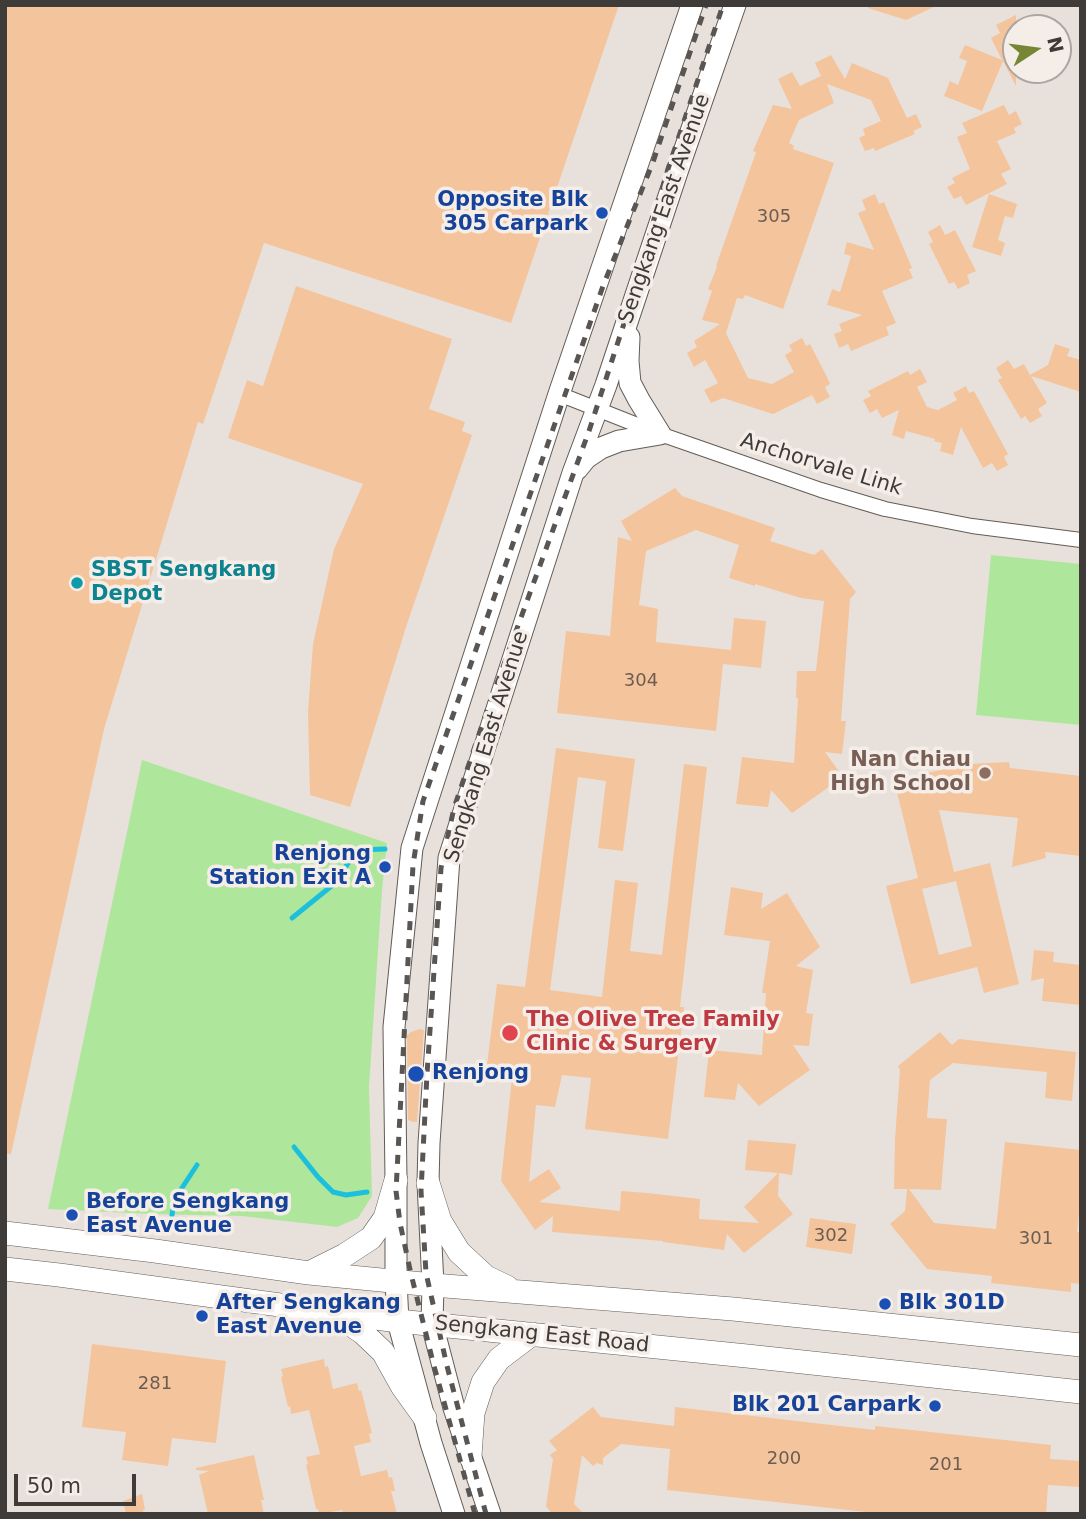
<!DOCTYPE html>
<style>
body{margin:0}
#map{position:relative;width:1086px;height:1519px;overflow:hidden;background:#e8e1db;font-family:"DejaVu Sans",sans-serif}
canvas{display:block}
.frame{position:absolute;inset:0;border:7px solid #3e3b39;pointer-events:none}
.north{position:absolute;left:1002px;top:14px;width:70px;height:70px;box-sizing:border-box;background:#f5eee8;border:2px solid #aca6a2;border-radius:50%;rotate:77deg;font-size:19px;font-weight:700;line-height:28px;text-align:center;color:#3e3b39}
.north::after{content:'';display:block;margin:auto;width:24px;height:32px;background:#758635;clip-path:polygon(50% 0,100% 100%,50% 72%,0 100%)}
.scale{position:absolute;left:14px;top:1474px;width:122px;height:32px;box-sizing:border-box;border:4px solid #3e3b39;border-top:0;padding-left:9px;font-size:21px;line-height:24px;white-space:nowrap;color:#3e3b39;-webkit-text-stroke:5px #f5eee8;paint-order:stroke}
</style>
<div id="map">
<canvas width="1086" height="1519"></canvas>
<div class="frame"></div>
<div class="north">N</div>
<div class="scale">50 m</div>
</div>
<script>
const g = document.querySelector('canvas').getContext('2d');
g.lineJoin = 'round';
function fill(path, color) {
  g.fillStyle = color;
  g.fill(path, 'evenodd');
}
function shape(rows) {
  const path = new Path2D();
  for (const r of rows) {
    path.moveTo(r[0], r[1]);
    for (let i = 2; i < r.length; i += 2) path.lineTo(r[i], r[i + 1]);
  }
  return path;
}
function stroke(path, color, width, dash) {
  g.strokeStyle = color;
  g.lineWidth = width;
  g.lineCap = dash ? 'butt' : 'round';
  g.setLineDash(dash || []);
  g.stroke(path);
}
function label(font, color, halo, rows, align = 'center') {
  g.font = font + ' "DejaVu Sans",sans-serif';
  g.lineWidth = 7;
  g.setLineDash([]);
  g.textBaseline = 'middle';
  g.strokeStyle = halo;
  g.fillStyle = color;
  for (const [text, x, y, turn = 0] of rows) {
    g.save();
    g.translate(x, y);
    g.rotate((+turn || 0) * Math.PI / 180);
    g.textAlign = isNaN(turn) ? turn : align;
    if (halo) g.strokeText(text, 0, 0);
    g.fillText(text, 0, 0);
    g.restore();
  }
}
fill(shape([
 [991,555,1081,564,1081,725,976,715],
 [142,760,387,843,382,890,369,1087,372,1196,358,1218,337,1227,242,1216,151,1214,48,1209]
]), '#aee79c');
stroke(shape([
 [292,918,334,884,357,850,385,849],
 [294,1147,318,1177,333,1192,346,1195,367,1192],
 [172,1215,174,1200,197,1165]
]), '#1cc0dd', 5);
fill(shape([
 [5,5,619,5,511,323,264,243,203,424,198,422,104,729,11,1154,5,1153],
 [869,5,938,5,906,20,868,8],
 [1016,15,1016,86,1003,61,982,111,944,96,950,81,958,85,967,61,959,58,965,45,1002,60,991,38,1000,33,996,25],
 [831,55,845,79,852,63,888,78,907,118,916,114,922,127,913,131,915,134,875,151,874,148,865,151,859,138,865,135,863,129,881,121,871,100,827,84,834,103,799,120,789,143,794,146,793,149,834,163,783,309,745,295,743,299,737,298,726,333,748,378,772,384,794,372,785,355,792,351,789,345,802,338,806,346,810,344,827,377,830,384,825,387,830,397,817,404,812,395,773,414,723,398,711,403,704,390,718,383,705,360,694,367,687,353,697,347,694,341,720,324,702,320,712,291,708,289,717,267,716,266,756,152,753,151,773,105,792,109,778,79,792,72,800,86,821,76,815,63],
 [1004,105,1009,115,1016,111,1022,124,1014,128,1016,133,997,141,1011,169,1001,174,1007,184,966,205,961,196,954,199,947,187,955,183,952,178,970,169,957,137,967,133,962,123],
 [875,194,879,204,884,202,912,268,909,269,913,278,882,291,896,323,886,327,889,335,851,351,848,344,839,348,834,334,842,331,839,324,862,315,827,305,832,289,840,292,846,273,851,256,844,254,847,242,874,250,858,213,866,210,862,200],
 [989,194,1017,204,1013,218,1005,216,998,240,1005,243,1001,256,972,247],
 [940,225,945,235,955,230,976,271,967,275,970,283,958,289,954,282,949,284,929,244,933,242,928,232],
 [296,286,452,339,429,409,465,422,462,431,472,435,407,624,350,807,310,795,308,712,313,644,334,549,363,484,228,438,247,380,263,386],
 [1055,344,1070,349,1067,356,1081,360,1081,392,1031,376,1047,403,1038,409,1042,416,1030,423,1025,416,1021,419,998,380,1002,378,996,368,1008,360,1014,369,1024,364,1030,375,1048,365],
 [920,369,927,382,917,387,927,407,938,410,957,400,953,393,966,386,969,393,974,391,1008,454,1004,457,1008,465,997,471,992,463,983,468,961,427,953,455,940,451,942,443,934,441,935,439,906,431,904,439,892,435,899,410,882,418,877,409,870,413,863,400,871,396,868,391,908,371,910,375],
 [675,488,682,496,775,528,770,541,814,555,822,549,856,592,850,599,841,721,846,721,842,754,825,752,843,777,792,813,771,790,768,807,736,804,742,757,794,763,798,698,796,698,797,671,816,671,824,601,801,598,755,584,755,586,729,578,739,545,696,530,646,551,639,605,658,609,656,642,731,650,734,618,766,621,761,668,723,664,716,731,557,713,566,631,610,636,618,537,632,541,621,521],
 [556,748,635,759,623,851,598,848,606,781,578,777,550,990,602,997,615,880,638,883,630,951,662,955,684,764,707,767,680,1007,684,1007,668,1139,585,1129,591,1078,562,1075,555,1107,536,1105,529,1182,549,1169,561,1188,539,1202,620,1211,621,1191,647,1193,700,1199,699,1219,759,1223,744,1207,778,1173,745,1170,748,1140,796,1144,792,1175,779,1173,778,1196,793,1214,744,1253,727,1234,724,1250,663,1242,663,1241,552,1232,553,1216,535,1230,501,1181,513,1068,487,1065,497,984,525,987],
 [1009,762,1010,768,1081,776,1081,856,1045,852,1046,858,1012,867,1018,818,939,810,954,872,990,863,1019,984,984,993,977,967,911,984,886,886,918,878,894,780,969,764],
 [956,881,972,946,939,955,922,889],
 [731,887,763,893,761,909,787,893,820,947,796,966,813,970,806,1013,813,1014,809,1046,793,1045,810,1070,759,1106,738,1083,735,1100,704,1097,709,1050,762,1055,766,993,762,993,770,941,724,935],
 [1034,950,1054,952,1053,962,1081,965,1081,1005,1042,1001,1044,978,1031,981],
 [420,1029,424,1030,417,1122,414,1122,408,1120,407,1035,411,1032],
 [940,1032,952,1045,959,1039,1076,1052,1072,1101,1045,1098,1047,1072,953,1063,930,1080,927,1118,947,1119,941,1190,909,1189,934,1223,996,1229,1005,1142,1081,1150,1081,1194,1077,1232,1081,1232,1081,1284,1071,1283,1071,1292,991,1283,992,1276,927,1269,890,1224,905,1211,907,1189,894,1189,895,1139,900,1070,898,1066],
 [810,1218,856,1224,852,1254,806,1247],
 [92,1344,226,1361,216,1443,172,1438,168,1466,122,1460,126,1432,82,1427],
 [324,1359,325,1367,328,1366,333,1389,357,1383,359,1391,361,1390,372,1433,369,1434,371,1442,354,1446,361,1476,387,1470,389,1478,392,1477,395,1491,391,1491,397,1514,343,1514,342,1510,319,1514,318,1509,316,1509,306,1465,308,1464,306,1457,320,1454,309,1410,291,1414,290,1406,288,1407,281,1377,283,1376,281,1369],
 [593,1407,601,1417,674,1426,675,1407,875,1430,875,1426,1051,1445,1050,1459,1081,1461,1081,1487,1048,1485,1046,1514,866,1514,866,1512,667,1490,670,1449,621,1444,603,1458,603,1465,597,1463,593,1466,582,1455,574,1504,584,1514,552,1514,546,1506,553,1459,550,1455,557,1450,549,1441],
 [254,1455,264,1500,261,1500,264,1514,208,1514,199,1475,209,1471,196,1470,196,1468],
 [142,1494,145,1509,143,1510,144,1514,126,1514,123,1501]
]), '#f4c49c');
const street = shape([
 [559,394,660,434,821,490,885,509,972,526,1081,540]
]);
const secondary = shape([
 [577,469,586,458,601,448,619,441,660,434,639,400,630,383,628,361,629,337],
 [454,1514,431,1443,398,1321,396,1281,396,1180,394,1027,412,848,559,394,692,5],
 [490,1514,454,1408,432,1324,433,1285,428,1183,429,1143,449,858,573,473,606,385,678,169,735,5]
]);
const primary = shape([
 [428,1183,440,1221,459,1252,486,1277,507,1287],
 [5,1233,155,1251,309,1273,433,1285,733,1309,1081,1345],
 [5,1269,59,1275,398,1321,747,1356,1081,1392],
 [309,1273,345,1255,371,1238,385,1218,396,1180],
 [337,1315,363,1333,383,1352,402,1386,425,1418],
 [470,1456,473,1413,483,1382,499,1359,532,1334]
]);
stroke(street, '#625c57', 16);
stroke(secondary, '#625c57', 23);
stroke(primary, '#625c57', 24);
stroke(street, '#fff', 14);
stroke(secondary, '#fff', 21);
stroke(primary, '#fff', 23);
stroke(shape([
 [475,1514,434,1366,411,1274,400,1223,396,1191,413,865,423,801,603,286,653,162,706,5],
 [486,1514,447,1366,426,1273,421,1191,427,1074,441,868,454,808,488,708,589,431,632,299,668,169,723,5]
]), '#595553', 5, [9, 9]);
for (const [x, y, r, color] of [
 [602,213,7,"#1a4fb4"],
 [77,583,7,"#0f9aa8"],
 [985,773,7,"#8d6e63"],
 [385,867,7,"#1a4fb4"],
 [510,1033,9,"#e0444e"],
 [416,1074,9,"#1a4fb4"],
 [72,1215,7,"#1a4fb4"],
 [885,1304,7,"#1a4fb4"],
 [202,1316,7,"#1a4fb4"],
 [935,1406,7,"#1a4fb4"]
]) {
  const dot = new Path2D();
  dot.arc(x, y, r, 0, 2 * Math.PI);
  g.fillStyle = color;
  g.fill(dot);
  stroke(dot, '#f5eee8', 2.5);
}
label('18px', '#6c5d52', null, [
 ["305",774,217],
 ["304",641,681],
 ["302",831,1236],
 ["301",1036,1239],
 ["281",155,1384],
 ["200",784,1459],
 ["201",946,1465]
]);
label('bold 21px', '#164399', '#f5eee8', [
 ["Opposite Blk",588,201,"right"],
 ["305 Carpark",588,225,"right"],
 ["Renjong",371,855,"right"],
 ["Station Exit A",371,879,"right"],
 ["Renjong",432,1074],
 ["Before Sengkang",86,1203],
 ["East Avenue",86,1227],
 ["After Sengkang",216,1304],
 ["East Avenue",216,1328],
 ["Blk 301D",899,1304],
 ["Blk 201 Carpark",921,1406,"right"]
], 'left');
label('21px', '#3e3b39', '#f5eee8', [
 ["Sengkang East Avenue",665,209,-71],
 ["Anchorvale Link",821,465,17],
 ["Sengkang East Avenue",487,747,-73],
 ["Sengkang East Road",542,1335,6]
]);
label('bold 21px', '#0d838f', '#f5eee8', [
 ["SBST Sengkang",91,571],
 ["Depot",91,595]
], 'left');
label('bold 21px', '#785e54', '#f5eee8', [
 ["Nan Chiau",971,761],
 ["High School",971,785]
], 'right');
label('bold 21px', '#be3a42', '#f5eee8', [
 ["The Olive Tree Family",526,1021],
 ["Clinic & Surgery",526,1045]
], 'left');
</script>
